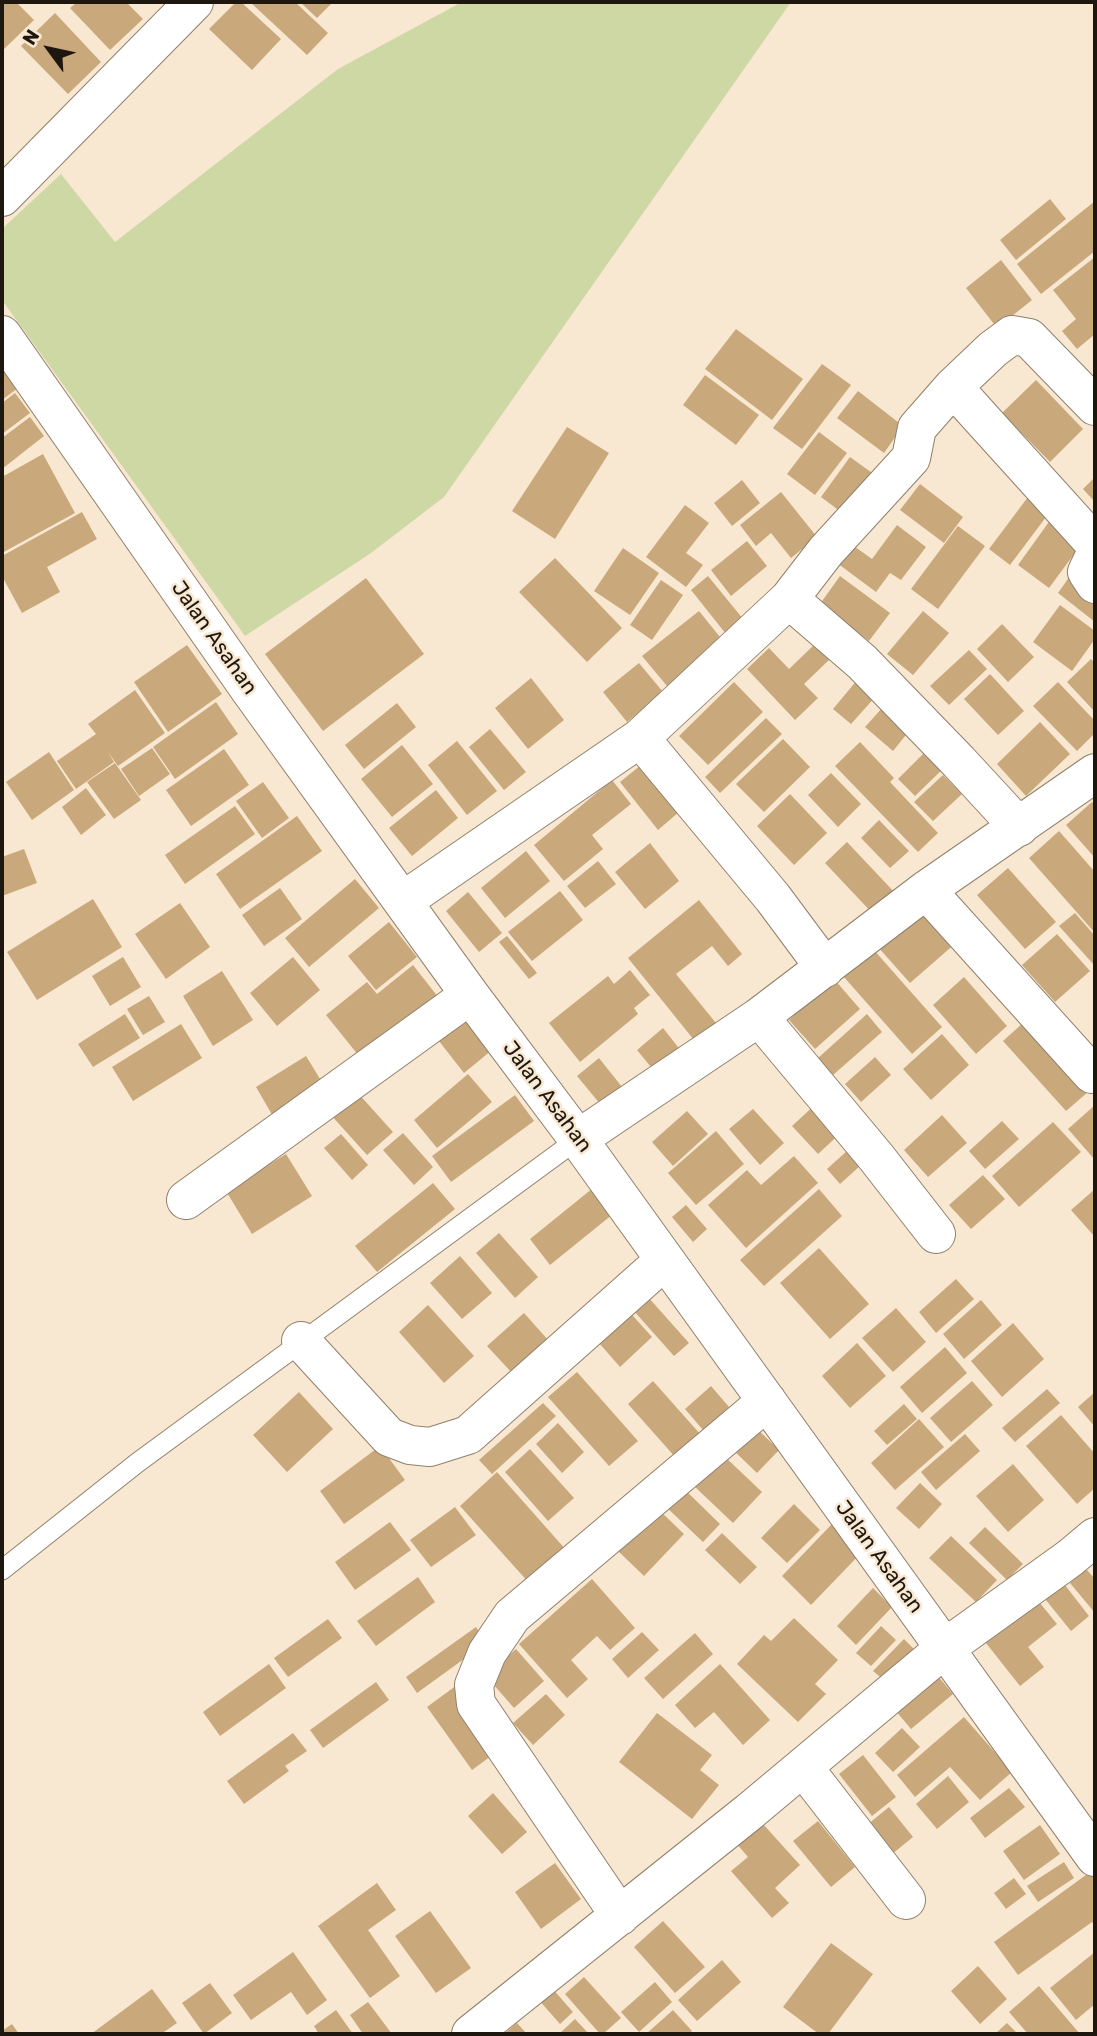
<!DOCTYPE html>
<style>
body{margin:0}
#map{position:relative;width:1097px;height:2036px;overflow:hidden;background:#f8e7d1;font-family:Rubik,sans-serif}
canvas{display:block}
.frame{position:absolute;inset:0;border:4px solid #1d170f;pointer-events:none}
.north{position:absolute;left:14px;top:14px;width:70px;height:70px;-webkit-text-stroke:5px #f8e7d1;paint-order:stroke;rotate:303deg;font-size:19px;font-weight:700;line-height:28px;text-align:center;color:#1d170f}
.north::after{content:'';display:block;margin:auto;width:24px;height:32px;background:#1d170f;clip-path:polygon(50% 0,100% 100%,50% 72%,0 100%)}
</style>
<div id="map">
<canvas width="1097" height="2036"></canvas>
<div class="frame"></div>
<div class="north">N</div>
</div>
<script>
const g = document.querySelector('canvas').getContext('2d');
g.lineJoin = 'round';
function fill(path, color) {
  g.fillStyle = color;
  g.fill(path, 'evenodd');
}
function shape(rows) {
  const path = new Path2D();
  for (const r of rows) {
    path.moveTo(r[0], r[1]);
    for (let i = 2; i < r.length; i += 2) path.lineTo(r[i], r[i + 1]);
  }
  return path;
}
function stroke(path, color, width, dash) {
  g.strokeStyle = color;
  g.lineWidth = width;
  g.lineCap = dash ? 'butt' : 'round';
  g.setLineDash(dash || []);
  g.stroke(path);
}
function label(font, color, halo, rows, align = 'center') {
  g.font = font + ' Rubik,sans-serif';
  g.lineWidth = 5;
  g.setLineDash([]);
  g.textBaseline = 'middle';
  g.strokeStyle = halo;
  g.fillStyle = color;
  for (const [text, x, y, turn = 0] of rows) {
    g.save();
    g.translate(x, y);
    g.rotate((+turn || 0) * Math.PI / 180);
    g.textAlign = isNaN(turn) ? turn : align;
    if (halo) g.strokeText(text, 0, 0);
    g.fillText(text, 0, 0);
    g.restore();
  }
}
fill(shape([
 [462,2,791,2,444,497,371,553,245,636,2,300,2,229,61,174,115,242,338,69]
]), '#ced8a4');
fill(shape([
 [2,2,16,2,34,20,2,51],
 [77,2,126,2,143,19,110,50,70,8],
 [236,2,241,2,281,39,252,70,209,29],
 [250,2,295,2,328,33,307,55],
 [300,2,333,2,317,18],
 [55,13,101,62,68,94,21,46],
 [1050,199,1066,219,1016,260,1000,240],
 [1095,201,1095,251,1041,294,1017,264],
 [1095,257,1095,334,1077,349,1062,331,1076,319,1053,290],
 [1001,260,1032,300,997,328,966,288],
 [736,329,803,379,772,420,705,369],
 [822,364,851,385,802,449,773,428],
 [5,371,18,388,2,400,2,373],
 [705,375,759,415,736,445,683,405],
 [1036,380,1083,429,1050,462,1002,413],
 [858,391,903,426,884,453,837,418],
 [15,393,30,413,2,434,2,403],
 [30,417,44,436,2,469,2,438],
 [567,427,609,453,555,539,512,511],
 [819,432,847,453,815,495,787,474],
 [43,454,75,513,2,553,2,477],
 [850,457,875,475,845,515,821,497],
 [1095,477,1095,502,1083,489],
 [742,480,760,503,732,526,714,503],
 [920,484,963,517,944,543,900,510],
 [781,492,817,537,791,558,771,533,756,546,740,525],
 [1028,497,1049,513,1010,565,989,549],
 [685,505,709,523,686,553,703,565,686,587,646,557],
 [82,512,97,539,47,567,60,592,22,613,2,576,2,556],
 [1051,519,1083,542,1049,588,1018,565],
 [897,525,926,547,901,580,890,573,876,592,837,563,851,544,872,559],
 [958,526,985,546,938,609,911,589],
 [747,541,767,566,731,596,711,570],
 [623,548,659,573,630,615,594,591],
 [555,558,622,628,587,662,519,592],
 [708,576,748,625,730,639,691,590],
 [840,576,890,613,869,641,820,604],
 [1070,576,1095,595,1095,622,1058,593],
 [366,578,424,654,323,731,265,654],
 [661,580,683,595,652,640,630,625],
 [1060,605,1095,631,1095,639,1072,671,1033,642],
 [699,611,728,647,672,692,642,656],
 [923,611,949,633,913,675,887,654],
 [1002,624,1034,657,1008,682,977,649],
 [816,643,830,659,804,684,818,698,795,720,747,669,769,648,789,669],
 [187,645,222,694,168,732,134,682],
 [969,650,987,669,949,705,930,686],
 [1091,659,1095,663,1095,712,1067,682],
 [639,663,663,692,627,722,603,692],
 [990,674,1024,711,998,735,964,699],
 [531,678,564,720,528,749,495,708],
 [858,679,877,695,851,724,833,709],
 [734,682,763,712,708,765,679,736],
 [1058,682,1095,721,1095,733,1077,751,1033,706],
 [135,690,165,733,118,766,108,752,114,762,76,789,57,761,96,734,88,724],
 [216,702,238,734,175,779,153,747],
 [397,703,416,727,364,769,345,745],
 [883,707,910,730,893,751,865,727],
 [766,718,782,734,720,793,705,777],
 [1040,722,1070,754,1026,796,997,764],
 [490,729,526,772,504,790,469,747],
 [783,739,810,767,764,812,736,784],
 [457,741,497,791,467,815,428,765],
 [860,742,894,778,890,782,938,833,918,852,835,766],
 [934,743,951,761,915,796,898,779],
 [402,745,433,784,392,817,361,779],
 [152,748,170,774,139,796,121,769],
 [224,749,249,785,191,826,166,790],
 [49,752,74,790,32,820,6,782],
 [115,763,141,800,114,819,87,782],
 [641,765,679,812,658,830,620,782],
 [831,773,861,804,838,827,808,795],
 [943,775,962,794,933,821,914,802],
 [612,780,631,804,592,835,603,849,564,881,534,845],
 [263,782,289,818,262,838,236,801],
 [86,788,106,815,81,835,62,807],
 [436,790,458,818,412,856,389,828],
 [790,794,827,833,794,865,757,826],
 [1092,802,1095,805,1095,858,1066,825],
 [235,806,255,834,185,884,165,855],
 [297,816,322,851,240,909,216,874],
 [879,820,909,851,890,868,861,838],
 [1059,831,1095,872,1095,933,1029,858],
 [847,842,897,895,875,916,825,863],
 [650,843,679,881,645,909,615,872],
 [24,849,37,883,2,896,2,857],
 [526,851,550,881,505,918,481,888],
 [598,861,616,884,585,908,567,886],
 [1008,868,1056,922,1025,949,977,895],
 [355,879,379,908,309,967,285,938],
 [280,888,302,919,264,946,242,915],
 [560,891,583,920,532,961,508,932],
 [468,892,502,933,479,952,446,911],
 [93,899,122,947,37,1000,7,952],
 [699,900,742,954,728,966,712,946,676,974,716,1023,694,1040,628,958],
 [180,903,210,947,166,979,135,934],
 [924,906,957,942,910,983,878,947],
 [1075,913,1095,936,1095,964,1094,965,1059,926],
 [389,922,417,957,376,990,348,956],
 [1057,934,1090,971,1055,1002,1022,965],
 [507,936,537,973,529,979,499,942],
 [873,949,942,1027,912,1054,843,976],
 [123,957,141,987,110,1006,92,976],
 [293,957,320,990,277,1026,250,993],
 [413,965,442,1002,363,1061,326,1015,367,982,377,994],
 [630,970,650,995,634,1008,638,1014,580,1062,549,1023,608,976,614,984],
 [222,971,253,1020,213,1046,183,996],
 [964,977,1007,1026,976,1054,933,1005],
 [834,979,860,1009,815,1049,789,1020],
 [149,996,165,1022,143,1035,127,1009],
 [463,1013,492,1050,464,1073,435,1036],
 [125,1014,140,1038,93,1067,78,1044],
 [867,1014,882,1032,833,1075,818,1058],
 [1033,1014,1095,1086,1066,1111,1003,1041],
 [181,1024,202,1058,133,1101,112,1067],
 [663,1028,685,1056,659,1077,637,1050],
 [942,1034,969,1065,931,1100,903,1069],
 [306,1056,325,1087,274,1118,256,1087],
 [875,1057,891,1075,861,1102,845,1084],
 [599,1058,626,1092,605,1110,577,1076],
 [468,1074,492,1102,437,1148,414,1120],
 [356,1091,393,1132,367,1155,330,1114],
 [515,1095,534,1121,451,1182,432,1156],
 [819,1101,844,1130,818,1154,792,1126],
 [1095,1105,1095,1160,1068,1129],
 [753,1109,784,1143,760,1165,729,1129],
 [687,1111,708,1134,673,1166,652,1142],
 [942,1115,967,1143,928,1177,904,1150],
 [1002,1121,1019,1139,985,1169,969,1151],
 [1053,1122,1081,1152,1019,1207,992,1176],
 [716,1131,744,1164,696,1205,668,1173],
 [403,1133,433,1167,414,1185,383,1150],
 [341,1134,368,1165,352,1180,324,1148],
 [858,1141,871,1156,840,1184,827,1169],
 [286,1154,312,1196,252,1234,226,1191],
 [794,1156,818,1183,746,1248,708,1205,747,1170,761,1185],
 [983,1175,1005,1199,971,1229,949,1205],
 [433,1183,455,1209,377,1272,355,1246],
 [593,1188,613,1214,550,1265,530,1239],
 [819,1189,842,1216,764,1286,740,1260],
 [1095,1189,1095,1237,1071,1210],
 [686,1205,707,1229,693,1242,672,1217],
 [499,1233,538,1277,515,1298,476,1253],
 [819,1248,869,1304,830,1339,780,1283],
 [460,1256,492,1293,462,1319,430,1283],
 [956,1279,974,1299,936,1333,919,1312],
 [648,1297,689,1343,674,1356,633,1310],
 [981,1300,1002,1325,964,1359,943,1334],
 [428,1305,474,1356,444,1383,399,1332],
 [625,1307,652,1337,620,1367,593,1336],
 [896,1308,926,1342,893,1372,862,1338],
 [524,1313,549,1341,513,1374,487,1346],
 [1013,1323,1044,1359,1002,1397,971,1361],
 [857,1343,886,1376,850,1408,822,1376],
 [945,1347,967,1373,922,1413,900,1387],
 [577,1372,638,1441,609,1466,548,1397],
 [653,1381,701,1435,676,1458,628,1404],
 [972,1381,993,1405,951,1442,930,1418],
 [711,1386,729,1407,703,1430,685,1409],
 [1047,1389,1060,1403,1015,1442,1002,1428],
 [299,1392,333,1429,287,1472,253,1435],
 [1095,1392,1095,1427,1078,1407],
 [543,1403,556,1416,492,1474,479,1460],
 [904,1404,917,1419,887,1445,874,1431],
 [1061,1415,1095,1454,1095,1488,1077,1504,1026,1446],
 [919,1419,944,1447,895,1490,871,1463],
 [558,1423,584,1452,562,1473,536,1444],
 [752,1424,779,1450,757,1473,730,1447],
 [965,1434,980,1451,936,1490,921,1472],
 [380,1446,405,1480,344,1524,320,1491],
 [530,1449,574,1498,548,1521,505,1472],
 [722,1454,762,1492,733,1523,693,1485],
 [1013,1464,1044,1500,1008,1532,976,1496],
 [497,1472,567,1551,530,1584,460,1506],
 [920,1483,942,1504,919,1529,896,1508],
 [681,1486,720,1524,703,1542,663,1504],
 [794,1504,820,1530,787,1563,761,1538],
 [455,1507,476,1535,431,1567,410,1540],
 [658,1509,684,1534,644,1576,618,1551],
 [390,1522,411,1550,355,1590,335,1562],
 [832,1524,862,1552,811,1605,782,1576],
 [985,1527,1023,1564,1007,1580,969,1543],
 [722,1533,757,1567,740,1584,705,1550],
 [951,1536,997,1580,976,1602,929,1558],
 [1086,1569,1095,1579,1095,1613,1070,1583],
 [418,1577,435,1602,376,1646,357,1621],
 [592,1579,635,1628,610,1650,597,1636,571,1660,588,1679,567,1698,519,1644],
 [1061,1580,1089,1616,1071,1631,1041,1594],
 [873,1588,892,1607,856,1645,837,1626],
 [1035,1597,1057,1624,1028,1647,1044,1667,1020,1686,982,1638],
 [794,1618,838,1660,815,1684,826,1694,798,1722,737,1664,764,1635,771,1641],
 [328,1619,342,1638,288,1677,274,1658],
 [881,1626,896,1640,871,1666,856,1653],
 [476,1627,486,1643,417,1693,406,1677],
 [642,1632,659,1650,628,1678,612,1659],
 [695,1633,713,1654,663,1699,644,1678],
 [904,1639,915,1650,885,1681,873,1671],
 [516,1649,544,1681,514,1708,486,1676],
 [269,1664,286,1688,220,1736,203,1712],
 [720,1664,770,1720,743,1745,714,1712,695,1728,675,1705],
 [937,1675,953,1694,911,1729,895,1710],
 [376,1682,389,1700,323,1748,310,1730],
 [457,1685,502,1748,472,1770,427,1707],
 [546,1694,565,1715,533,1745,513,1723],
 [657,1713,712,1755,700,1770,719,1785,692,1819,619,1762],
 [964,1717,1012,1772,980,1800,950,1767,915,1797,897,1775],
 [902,1728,920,1747,893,1772,875,1753],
 [293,1733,307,1751,285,1766,289,1771,244,1804,227,1781],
 [863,1755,896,1797,872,1816,839,1774],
 [948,1776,969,1802,937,1829,916,1804],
 [1009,1788,1025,1807,985,1838,970,1818],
 [493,1793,527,1832,502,1854,468,1816],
 [889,1807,913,1837,886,1859,862,1829],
 [754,1814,800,1865,775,1888,789,1903,772,1918,731,1871,748,1857,730,1836],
 [818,1821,855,1867,831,1887,793,1841],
 [1040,1825,1060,1854,1024,1880,1003,1851],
 [1064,1862,1074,1878,1038,1902,1027,1886],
 [555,1863,581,1899,541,1929,515,1892],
 [1090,1872,1095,1879,1095,1926,1092,1922,1018,1975,994,1942],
 [1014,1878,1026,1894,1006,1909,994,1893],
 [377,1883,396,1910,368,1930,400,1976,370,1998,318,1926],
 [430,1911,471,1968,436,1993,395,1936],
 [663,1921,705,1967,675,1993,634,1947],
 [831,1943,873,1974,828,2034,819,2034,783,2007],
 [293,1952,327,2000,307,2015,291,1992,251,2020,233,1995],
 [1095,1952,1095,2004,1076,2020,1050,1988],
 [722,1960,741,1982,697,2021,678,2000],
 [978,1966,1007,1999,980,2024,951,1991],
 [584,1977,621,2018,603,2034,600,2034,565,1994],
 [655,1982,672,2002,639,2032,621,2012],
 [210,1983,232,2013,204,2034,182,2003],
 [1039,1986,1080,2034,1028,2034,1009,2012],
 [551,1987,573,2012,560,2024,538,1999],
 [152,1989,177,2023,161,2034,91,2034],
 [368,2002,392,2034,363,2034,350,2015],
 [336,2010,353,2034,319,2034,314,2026],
 [673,2010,692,2031,689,2034,646,2034],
 [575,2019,589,2034,559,2034],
 [517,2023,527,2034,504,2034],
 [1007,2023,1018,2034,995,2034],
 [12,2024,19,2034,2,2034,2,2031]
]), '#c9a97c');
const service = shape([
 [2,1570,137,1463,578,1139]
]);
const minor = shape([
 [2,197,194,2],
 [2,335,250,690,470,995,578,1139,1095,1857],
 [953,387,993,349,1012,335,1029,338,1095,406],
 [1095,555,1087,572,1095,584],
 [789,599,862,662,959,762,1019,827],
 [926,890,1092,1074],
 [403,901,640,738],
 [825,968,773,898,640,738,789,599,826,551,911,458,917,428,953,387,1095,544],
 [759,1017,876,1157,936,1234],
 [578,1139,759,1017,926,890,1095,773],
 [186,1200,470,995],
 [301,1341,389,1437,410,1445,430,1447,468,1435,665,1260],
 [803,1767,906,1900],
 [620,1916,476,1704,474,1685,487,1653,512,1616,767,1401],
 [471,2034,749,1812,945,1648,1070,1558,1095,1537]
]);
stroke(service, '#90806c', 21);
stroke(minor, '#90806c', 40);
stroke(service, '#fff', 19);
stroke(minor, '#fff', 38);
label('21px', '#1d170f', '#f8e7d1', [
 ["Jalan Asahan",214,638,55],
 ["Jalan Asahan",547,1097,53],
 ["Jalan Asahan",879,1557,54]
]);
</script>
